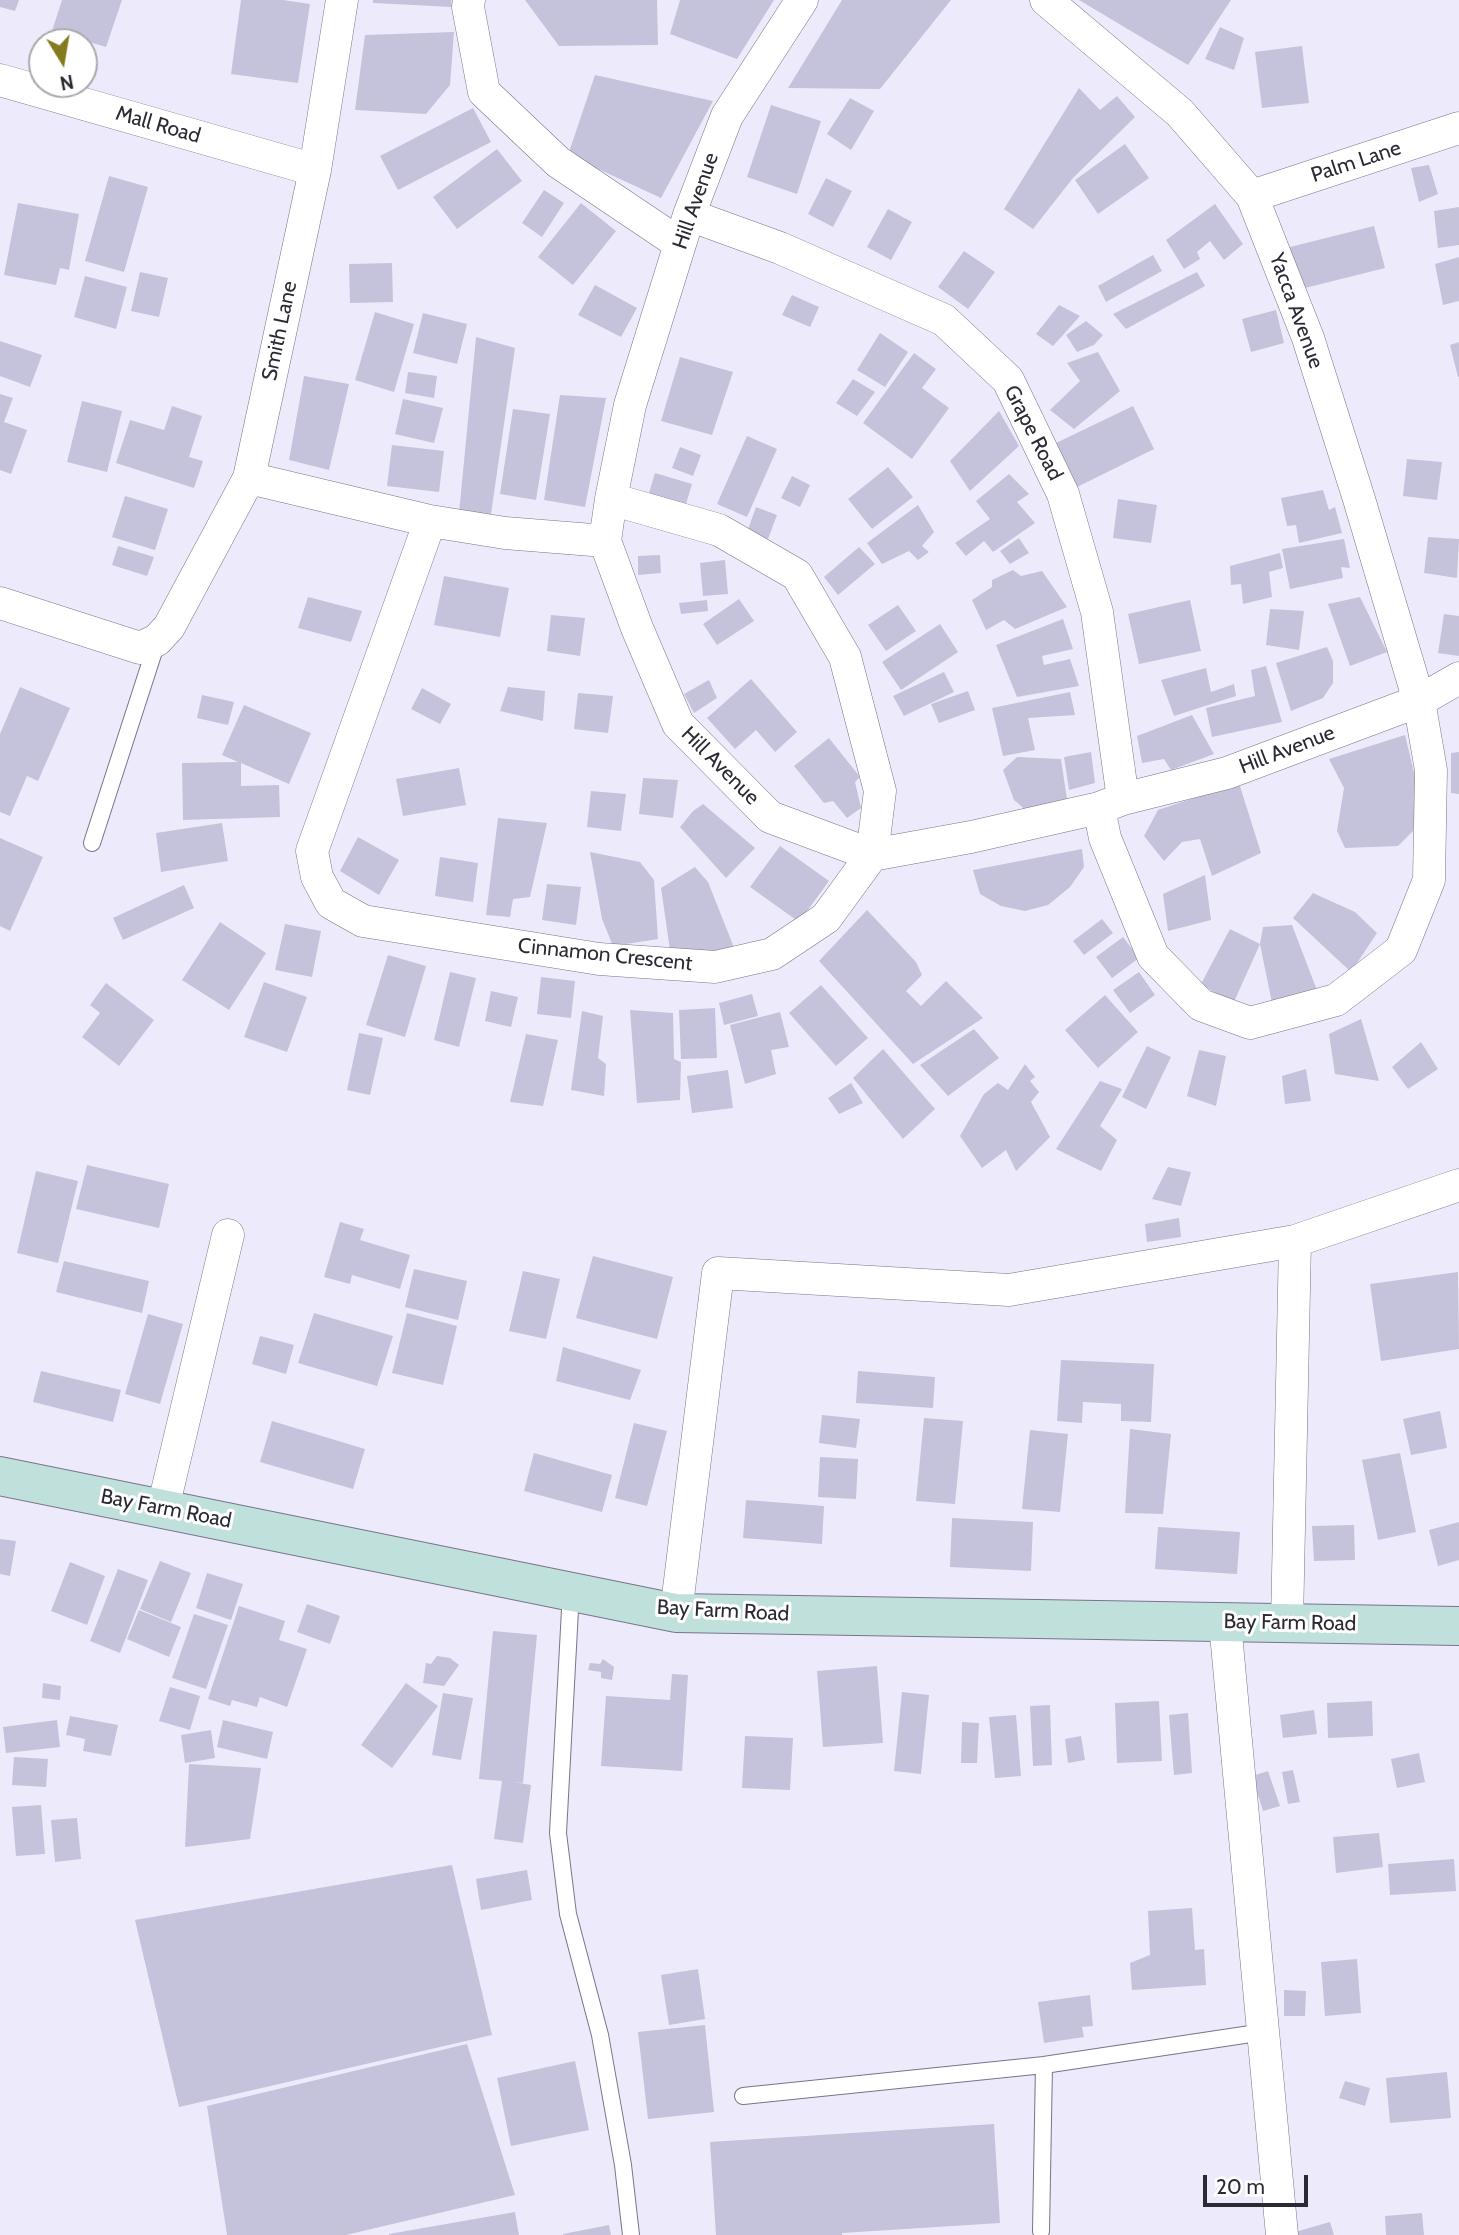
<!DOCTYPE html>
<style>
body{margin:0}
#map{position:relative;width:1459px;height:2235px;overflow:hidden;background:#edebfb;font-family:Cabin,sans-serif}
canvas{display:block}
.north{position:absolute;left:28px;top:28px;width:70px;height:70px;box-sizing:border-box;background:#fff;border:2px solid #aaaaae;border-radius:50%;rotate:169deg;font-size:19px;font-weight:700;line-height:28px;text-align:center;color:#2b2a34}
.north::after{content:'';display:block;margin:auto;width:24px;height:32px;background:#867a1f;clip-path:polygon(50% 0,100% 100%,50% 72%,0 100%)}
.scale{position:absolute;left:1203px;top:2175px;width:105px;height:32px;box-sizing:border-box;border:4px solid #2b2a34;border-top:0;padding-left:9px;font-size:21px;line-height:24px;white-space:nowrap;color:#2b2a34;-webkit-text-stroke:5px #fff;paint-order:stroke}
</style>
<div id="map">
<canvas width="1459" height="2235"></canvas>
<div class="north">N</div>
<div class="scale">20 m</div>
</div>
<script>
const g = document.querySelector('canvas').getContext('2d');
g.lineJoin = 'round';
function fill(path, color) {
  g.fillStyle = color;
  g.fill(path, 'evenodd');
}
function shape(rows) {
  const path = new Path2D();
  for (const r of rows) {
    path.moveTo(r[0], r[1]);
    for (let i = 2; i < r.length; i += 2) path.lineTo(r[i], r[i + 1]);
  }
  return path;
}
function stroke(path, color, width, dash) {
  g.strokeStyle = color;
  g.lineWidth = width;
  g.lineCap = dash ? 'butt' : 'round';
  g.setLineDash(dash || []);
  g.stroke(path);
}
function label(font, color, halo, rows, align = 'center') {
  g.font = font + ' Cabin,sans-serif';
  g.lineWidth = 6;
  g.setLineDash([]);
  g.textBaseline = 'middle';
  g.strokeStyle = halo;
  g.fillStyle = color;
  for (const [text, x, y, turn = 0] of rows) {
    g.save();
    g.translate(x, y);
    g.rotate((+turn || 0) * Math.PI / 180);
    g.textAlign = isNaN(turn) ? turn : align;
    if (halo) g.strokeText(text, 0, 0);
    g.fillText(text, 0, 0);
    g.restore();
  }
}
fill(shape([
 [0,0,19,0,15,11,0,7],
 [62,0,122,0,106,47,52,31],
 [241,0,283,0,310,4,298,83,231,74],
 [373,0,451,0,452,7,373,3],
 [525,0,657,0,658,45,559,46],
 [680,0,774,0,737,59,670,34],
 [842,0,951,0,880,89,788,88],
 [1079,0,1231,0,1188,65],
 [1220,27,1244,38,1234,70,1205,59],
 [454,32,450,85,426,114,355,110,365,35],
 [1302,46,1309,103,1262,108,1255,52],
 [595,75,713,101,661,198,568,155],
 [1079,88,1100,110,1117,96,1135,117,1073,178,1033,229,1004,209],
 [850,98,874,111,851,150,827,134],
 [771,105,821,121,797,194,747,177],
 [473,108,491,142,398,190,380,156],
 [1125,144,1149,178,1098,214,1075,180],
 [497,149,522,181,457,229,433,197],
 [1429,165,1438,194,1419,202,1411,168],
 [109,176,148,187,124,272,85,261],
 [826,178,852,191,833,227,808,214],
 [544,190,564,203,542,237,522,223],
 [18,203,79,214,69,270,60,268,56,285,4,275],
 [581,203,616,231,573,285,538,257],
 [1215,204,1243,244,1224,260,1210,241,1197,252,1200,259,1184,269,1166,240],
 [1459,207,1459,245,1438,248,1434,211],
 [888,209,912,222,891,260,867,247],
 [1374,226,1385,268,1297,290,1286,248],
 [964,251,995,272,968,309,938,287],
 [1153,255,1162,271,1106,302,1098,286],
 [1459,257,1459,301,1443,305,1435,264],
 [392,263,393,302,350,303,349,264],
 [140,272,168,278,159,317,131,311],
 [1197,272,1205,286,1126,329,1113,314],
 [85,276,127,287,116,329,74,317],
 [595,285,637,308,621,337,578,315],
 [792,295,819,307,810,327,782,315],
 [1059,305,1080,316,1053,346,1036,334],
 [1276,310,1284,343,1251,352,1242,319],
 [375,312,414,324,394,392,355,380],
 [423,313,467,324,457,364,413,353],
 [1086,321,1103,335,1094,345,1077,352,1066,335],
 [880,333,908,352,885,387,857,370],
 [476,337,515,348,491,514,459,513],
 [0,341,42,355,30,387,0,376],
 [1459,342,1459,377,1458,377,1450,345],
 [1098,352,1120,391,1074,429,1050,410,1080,381,1067,363],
 [914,353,936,369,922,388,949,408,912,459,863,423],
 [680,357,733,372,712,435,661,421],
 [408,372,437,376,434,398,405,393],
 [304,376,349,384,329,470,289,460],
 [853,379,875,392,857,416,836,403],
 [0,394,13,398,4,422,27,430,11,474,0,470],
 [560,395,606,398,585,507,544,500],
 [403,399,443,408,434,443,395,434],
 [82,401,122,411,107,472,67,462],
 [172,406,202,416,189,457,203,461,194,488,116,463,130,420,164,430],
 [1133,406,1154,449,1077,487,1056,443],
 [513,409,550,414,536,500,500,494],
 [999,411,1019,446,970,491,950,461],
 [747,436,777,449,747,517,717,504],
 [392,445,444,451,439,492,387,486],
 [680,447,701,455,693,476,672,468],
 [1407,459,1442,462,1437,500,1403,496],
 [888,467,913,497,872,529,848,499],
 [655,473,692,484,683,514,646,503],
 [1009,474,1029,494,1017,502,1035,523,993,552,984,541,966,556,955,543,990,519,976,501],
 [792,476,810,485,800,507,781,498],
 [1323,490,1329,510,1335,507,1342,533,1299,543,1296,525,1287,526,1281,498],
 [125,496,168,509,155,550,112,537],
 [1118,499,1157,505,1151,543,1113,538],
 [918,505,934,532,922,546,929,552,918,560,909,551,882,564,867,543],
 [756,507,777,515,768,539,747,532],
 [1428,537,1459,539,1457,578,1424,573],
 [1019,538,1029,553,1010,564,1000,551],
 [1344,539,1350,568,1341,567,1343,578,1290,589,1282,549],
 [118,546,154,557,147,576,112,565],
 [859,547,875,564,838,595,824,577],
 [1280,553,1283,568,1269,572,1272,597,1243,604,1241,584,1231,585,1230,566],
 [660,555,661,573,638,575,638,556],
 [725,560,728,594,703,596,700,563],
 [1013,570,1021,576,1042,571,1067,607,1015,629,1004,620,986,630,972,600,992,587,992,580],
 [444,576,509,588,500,637,434,625],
 [308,597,362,611,351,642,298,628],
 [1360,597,1387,652,1350,666,1328,604],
 [739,599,754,621,717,645,703,624],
 [707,600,708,611,681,614,679,603],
 [1190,600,1201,651,1139,664,1128,614],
 [898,605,916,631,886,651,868,625],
 [1270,609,1304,611,1299,650,1266,645],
 [1444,614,1459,616,1459,656,1438,653],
 [551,615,585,618,580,656,547,651],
 [1063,619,1073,649,1042,656,1044,665,1070,659,1079,686,1017,697,996,645],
 [940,624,958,652,901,690,882,662],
 [1327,647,1333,661,1333,683,1323,698,1291,711,1276,663],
 [1266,666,1282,722,1212,737,1206,708,1255,696,1251,670],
 [1206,668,1211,692,1234,684,1236,696,1174,716,1161,680],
 [944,672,954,692,904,716,893,696],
 [751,679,797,732,775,752,756,730,735,749,707,718],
 [709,680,717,698,694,713,684,694],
 [20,687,70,708,38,781,27,776,10,816,0,812,0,734],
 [508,687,545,691,543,721,500,711],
 [422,688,451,704,440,724,411,709],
 [968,691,975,710,939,723,931,704],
 [1070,692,1075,715,1028,718,1035,750,1003,756,992,708],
 [578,693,613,696,608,733,574,729],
 [202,695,234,702,228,725,197,718],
 [244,705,311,733,289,784,241,763,241,786,279,785,280,817,183,820,182,763,238,762,222,755],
 [1192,715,1214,754,1171,770,1164,759,1142,763,1137,736],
 [1405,735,1417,785,1413,831,1398,846,1345,848,1337,831,1344,788,1329,759],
 [829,738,860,777,855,782,861,808,847,818,833,801,824,803,794,766],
 [1091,752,1095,783,1069,790,1064,757],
 [1459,752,1459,794,1451,793,1451,753],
 [1017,757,1061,759,1068,806,1029,813,1014,800,1003,770],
 [459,768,466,805,403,816,396,779],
 [643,778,678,780,673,818,639,814],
 [1239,783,1261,853,1212,876,1200,839,1182,842,1164,861,1144,836,1158,810],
 [591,791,626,794,621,831,587,827],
 [703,804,755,848,726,878,680,827,693,811],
 [498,818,547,823,530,897,513,899,510,917,486,915],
 [222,823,228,861,161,872,156,833],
 [358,837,399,860,379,895,340,871],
 [0,838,43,857,10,931,0,926],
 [780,846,829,881,799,922,750,887],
 [1082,849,1084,867,1070,887,1048,905,1025,911,1001,906,980,894,973,870],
 [590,852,640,862,654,880,658,939,613,946,602,919],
 [440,857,478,863,473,902,435,896],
 [695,867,708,882,735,950,671,957,661,888],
 [1205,875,1211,920,1168,931,1163,894],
 [547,884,581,887,576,925,542,920],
 [184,885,194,908,123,940,113,918],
 [1313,893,1355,912,1377,933,1351,972,1293,918],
 [867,910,916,962,922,975,906,991,921,1006,946,981,983,1018,913,1064,819,961],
 [1102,919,1113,933,1084,955,1073,941],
 [220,922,266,953,229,1010,182,980],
 [285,924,321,931,312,977,275,970],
 [1292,925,1318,993,1273,1008,1260,944,1263,927],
 [1230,929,1260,944,1233,1004,1201,984],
 [1123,937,1139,958,1112,978,1096,957],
 [388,955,426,966,405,1037,366,1025],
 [450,972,476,978,459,1047,434,1040],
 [1139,972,1155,995,1130,1013,1113,990],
 [541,977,575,981,571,1018,537,1014],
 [264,982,307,997,287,1052,244,1037],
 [106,983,154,1020,119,1066,82,1037,100,1013,90,1005],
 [821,985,868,1038,836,1066,789,1013],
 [491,991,518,997,511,1027,485,1021],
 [752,994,758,1016,724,1025,719,1003],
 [1105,995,1138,1032,1098,1068,1065,1030],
 [715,1008,717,1058,681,1059,679,1010],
 [630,1010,673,1013,674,1059,681,1062,680,1100,637,1103],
 [582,1011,603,1016,598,1058,606,1064,604,1096,571,1090],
 [780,1012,789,1047,771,1050,776,1074,745,1084,730,1025],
 [1361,1019,1379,1081,1335,1074,1329,1034],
 [974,1029,999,1058,948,1096,920,1065],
 [359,1033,383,1038,370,1095,347,1090],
 [526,1034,558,1040,543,1106,510,1102],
 [1421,1042,1438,1069,1408,1089,1392,1067],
 [1147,1046,1171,1057,1146,1109,1122,1097],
 [883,1049,935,1109,903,1139,853,1078],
 [1199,1050,1226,1056,1216,1106,1187,1096],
 [1025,1064,1035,1077,1030,1081,1039,1092,1031,1102,1050,1137,1016,1171,1006,1150,982,1168,960,1136,984,1094,998,1083,1008,1090],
 [1306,1069,1311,1101,1285,1104,1282,1076],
 [728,1070,733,1108,692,1113,687,1076],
 [1100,1081,1122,1089,1100,1126,1117,1140,1101,1171,1056,1149],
 [851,1083,863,1103,839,1114,828,1098],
 [87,1165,169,1184,159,1228,76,1209],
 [1168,1167,1191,1172,1181,1206,1152,1199],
 [36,1171,78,1181,58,1263,17,1253],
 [1179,1218,1181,1237,1147,1242,1145,1224],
 [340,1222,364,1229,360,1240,410,1255,400,1289,352,1275,350,1284,324,1277],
 [593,1256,673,1277,657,1339,576,1318],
 [64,1261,149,1281,142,1313,56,1292],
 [414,1269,467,1281,458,1320,405,1307],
 [523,1271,560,1279,546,1339,509,1331],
 [1458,1272,1459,1349,1381,1361,1370,1284],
 [314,1313,393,1336,377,1386,298,1363],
 [407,1313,457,1326,443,1385,392,1373],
 [148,1314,183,1324,160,1404,125,1394],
 [260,1336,294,1345,286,1374,252,1364],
 [563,1347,641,1370,630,1400,556,1381],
 [1061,1360,1154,1364,1151,1422,1121,1421,1121,1404,1083,1402,1082,1423,1057,1421],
 [41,1371,121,1390,113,1422,33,1402],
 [858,1371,935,1377,933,1408,856,1403],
 [1440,1411,1447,1448,1411,1455,1403,1419],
 [822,1415,860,1419,856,1448,819,1443],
 [924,1418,963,1421,955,1504,916,1501],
 [272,1421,365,1449,353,1489,260,1462],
 [634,1423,667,1431,647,1506,615,1498],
 [1130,1429,1171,1434,1163,1514,1125,1513],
 [1030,1430,1068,1434,1060,1512,1022,1509],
 [534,1453,612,1475,602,1512,524,1491],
 [1400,1453,1416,1532,1378,1540,1362,1460],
 [820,1457,858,1459,856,1499,818,1497],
 [746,1500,824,1506,822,1544,743,1538],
 [952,1518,1033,1522,1031,1571,950,1567],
 [1459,1522,1459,1560,1438,1566,1429,1530],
 [1354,1525,1355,1560,1314,1561,1312,1526],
 [1158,1527,1240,1532,1237,1574,1155,1569],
 [0,1539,16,1541,10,1576,0,1574],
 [160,1561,191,1573,171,1622,140,1609],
 [70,1562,105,1576,87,1625,51,1611],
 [118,1569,148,1580,120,1653,90,1641],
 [207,1573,243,1584,231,1620,196,1608],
 [307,1604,340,1616,330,1644,297,1632],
 [239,1606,285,1621,279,1640,307,1649,287,1707,260,1697,257,1707,232,1700,230,1706,208,1699],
 [139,1610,181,1627,169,1657,127,1639],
 [194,1614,228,1625,206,1689,172,1678],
 [493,1631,537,1635,523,1783,514,1782,531,1785,523,1843,494,1839,502,1781,479,1779],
 [437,1656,450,1658,459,1665,444,1686,423,1683,426,1663,431,1664],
 [603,1659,614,1667,612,1680,601,1678,601,1672,588,1670,590,1663,600,1664],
 [877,1666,883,1743,823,1747,817,1671],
 [672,1674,688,1675,682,1771,601,1766,606,1696,670,1700],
 [43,1683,61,1686,60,1700,42,1698],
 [406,1683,438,1706,392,1768,361,1745],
 [170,1687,200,1696,190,1730,159,1721],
 [902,1692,929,1695,921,1774,894,1771],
 [443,1693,473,1698,461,1760,432,1755],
 [1159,1701,1162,1761,1117,1763,1115,1703],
 [1372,1701,1373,1736,1328,1738,1327,1703],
 [1050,1705,1052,1765,1033,1766,1030,1706],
 [1314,1710,1317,1734,1283,1738,1280,1715],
 [1188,1713,1192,1773,1174,1775,1169,1715],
 [1016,1715,1021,1776,995,1778,989,1717],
 [70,1716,118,1725,111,1756,83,1751,85,1739,66,1735],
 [57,1720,60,1747,6,1753,3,1727],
 [223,1720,273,1732,267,1759,217,1747],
 [962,1722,979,1723,977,1763,961,1763],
 [211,1730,215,1758,185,1763,181,1735],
 [745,1736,793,1738,790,1790,742,1788],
 [1081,1736,1085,1760,1068,1763,1065,1739],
 [1419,1753,1425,1782,1397,1788,1391,1759],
 [14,1757,48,1759,46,1787,12,1785],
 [189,1764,261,1768,250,1839,185,1847],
 [1293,1770,1300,1802,1288,1804,1282,1772],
 [1268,1771,1280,1806,1263,1811,1252,1776],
 [41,1805,45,1854,16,1856,12,1807],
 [77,1818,81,1859,55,1862,51,1820],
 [1379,1833,1383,1867,1336,1873,1333,1837],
 [1454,1859,1456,1891,1390,1895,1388,1864],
 [452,1865,492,2035,179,2107,135,1920],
 [527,1870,532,1900,481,1910,476,1879],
 [1192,1908,1195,1950,1204,1949,1206,1985,1132,1990,1130,1963,1150,1955,1148,1911],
 [1357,1959,1361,2013,1325,2016,1321,1962],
 [698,1969,705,2019,669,2025,661,1975],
 [1284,1990,1306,1991,1305,2016,1284,2016],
 [1090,1995,1093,2026,1082,2027,1084,2037,1044,2043,1038,2002],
 [705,2025,714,2112,648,2119,638,2032],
 [467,2044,515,2195,346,2235,227,2235,207,2106],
 [575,2061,589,2130,511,2146,497,2078],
 [1447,2072,1451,2118,1390,2123,1386,2078],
 [1345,2081,1370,2088,1365,2106,1339,2098],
 [994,2124,1000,2223,842,2233,842,2235,716,2235,710,2142],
 [515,2212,519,2235,389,2235,389,2234],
 [1422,2213,1424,2235,1386,2235,1385,2216],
 [1330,2222,1334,2235,1296,2235,1295,2232],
 [609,2225,611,2235,563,2235,563,2234]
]), '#c5c2db');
const lane = shape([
 [92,843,157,642],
 [571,1591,558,1833,568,1914,600,2035,623,2165,631,2235],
 [743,2096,1044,2065,1264,2032],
 [1041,2231,1044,2065]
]);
const street = shape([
 [469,0,468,7,484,92,558,162,680,244],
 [802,0,727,116,689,215,630,405,611,499,605,541,637,628,678,724,770,817,872,855,971,837,1099,808,1123,799,1227,773,1419,701,1459,678],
 [1046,0,1180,113,1252,196,1308,338,1359,499,1419,701,1431,770,1429,880,1401,950,1336,1000,1250,1023,1201,1005,1153,956,1105,838,1099,808],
 [0,80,315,170],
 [1252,196,1459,128],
 [689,215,780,248,944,320,1008,380,1063,494,1097,612,1123,799],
 [249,478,430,521,505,533,605,541],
 [430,521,312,851,317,877,331,903,363,921,599,959,715,967,772,954,826,918,872,855,880,791,845,657,797,575,719,530,611,499],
 [0,603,140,648,157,640,169,627,249,478,315,170,342,0],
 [163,1508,228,1235],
 [676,1613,718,1273,1009,1290,1295,1241,1459,1185],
 [1225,1623,1282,2235],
 [1287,1623,1295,1241]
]);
const secondary = shape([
 [0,1476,676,1613,1459,1626]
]);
stroke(lane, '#77748b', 18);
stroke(street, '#77748b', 33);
stroke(secondary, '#77748b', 40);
stroke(lane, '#fff', 16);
stroke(street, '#fff', 32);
stroke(secondary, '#c0e1db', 38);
label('21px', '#2b2a34', '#fff', [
 ["Mall Road",158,125,16],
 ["Palm Lane",1356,162,-18],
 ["Hill Avenue",696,201,-71],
 ["Yacca Avenue",1296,311,70],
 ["Smith Lane",280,331,-78],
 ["Grape Road",1033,433,63],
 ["Hill Avenue",1287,750,-21],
 ["Hill Avenue",720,766,45],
 ["Cinnamon Crescent",605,955,6],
 ["Bay Farm Road",166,1509,11],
 ["Bay Farm Road",723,1611,3],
 ["Bay Farm Road",1290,1623,1]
]);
</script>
